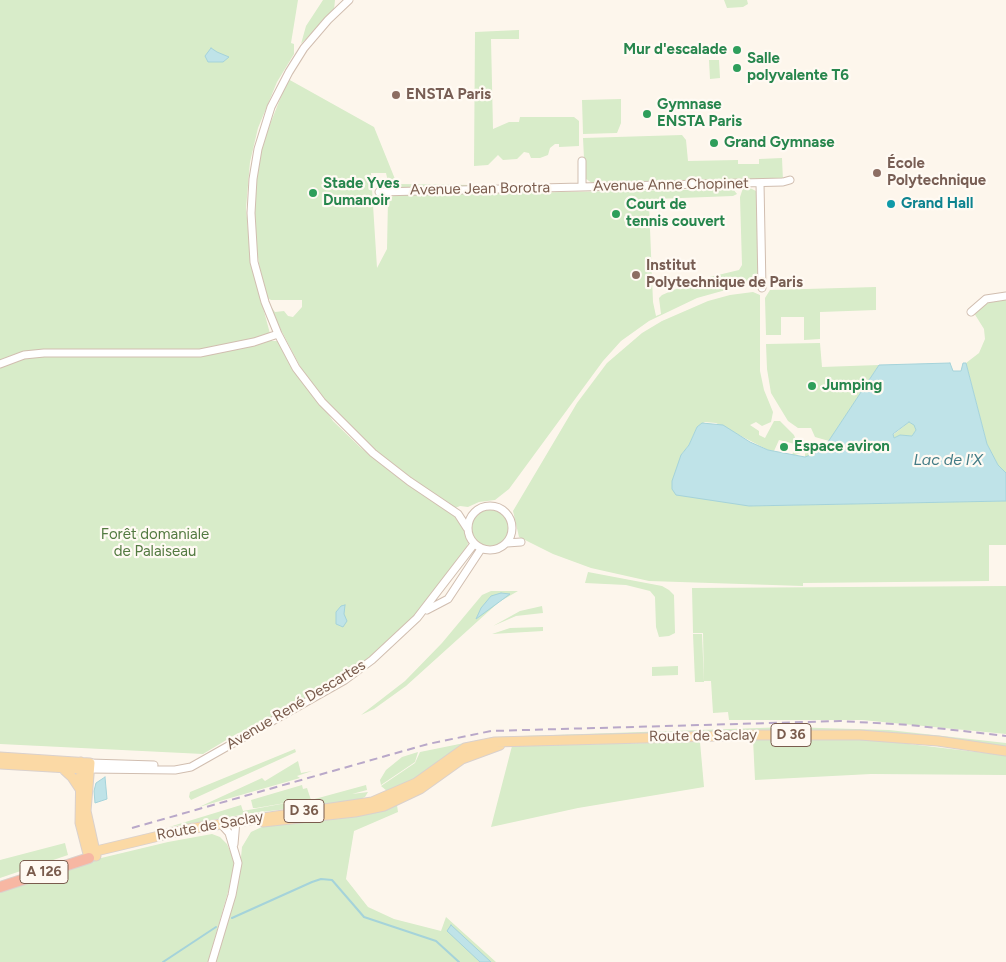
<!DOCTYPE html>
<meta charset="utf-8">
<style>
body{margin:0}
canvas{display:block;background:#fdf6ec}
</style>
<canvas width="1006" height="962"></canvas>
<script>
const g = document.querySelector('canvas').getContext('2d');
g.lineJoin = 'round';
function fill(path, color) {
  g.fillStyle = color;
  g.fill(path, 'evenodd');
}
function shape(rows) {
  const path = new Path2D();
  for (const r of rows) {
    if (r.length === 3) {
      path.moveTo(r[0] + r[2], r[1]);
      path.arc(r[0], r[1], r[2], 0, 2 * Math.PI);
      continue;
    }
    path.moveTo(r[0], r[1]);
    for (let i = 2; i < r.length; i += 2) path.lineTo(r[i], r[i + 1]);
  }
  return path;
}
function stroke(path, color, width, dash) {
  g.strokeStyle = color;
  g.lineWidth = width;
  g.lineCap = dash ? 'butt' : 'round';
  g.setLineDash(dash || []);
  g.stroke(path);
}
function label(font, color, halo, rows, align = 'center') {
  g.font = font + ' Figtree,sans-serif';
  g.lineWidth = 4.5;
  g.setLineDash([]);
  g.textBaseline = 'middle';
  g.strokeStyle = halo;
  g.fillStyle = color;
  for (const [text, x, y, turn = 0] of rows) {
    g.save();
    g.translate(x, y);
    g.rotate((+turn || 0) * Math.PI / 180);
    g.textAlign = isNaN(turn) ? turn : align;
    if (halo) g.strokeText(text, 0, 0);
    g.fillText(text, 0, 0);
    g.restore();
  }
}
fill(shape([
 [0,0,298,0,291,43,294,44,294,54,277,82,258,128,250,162,246,208,251,263,272,341,278,341,333,421,361,448,401,480,454,513,464,528,468,543,466,551,417,614,373,656,338,680,244,735,238,733,203,754,0,744],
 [323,0,335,0,334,10,301,44,306,26],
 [724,0,747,0,748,4,743,7,727,8],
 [519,30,519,39,491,39,493,129,509,122,519,122,520,117,574,117,579,121,579,146,559,147,559,144,555,144,550,148,548,155,540,158,531,158,529,153,524,152,517,159,503,160,498,155,488,165,474,166,475,32],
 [709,60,719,60,720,78,710,79],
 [288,79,374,127,397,184,473,185,473,187,396,189,389,186,386,173,371,173,377,268,387,249,388,199,395,195,733,189,737,194,733,196,655,199,649,204,653,302,656,316,661,314,659,298,662,295,697,280,739,270,742,265,740,197,743,188,746,186,756,191,758,197,758,281,697,298,649,321,621,341,603,361,509,489,495,500,479,502,468,507,460,506,455,508,403,473,375,451,324,400,304,374,271,311,272,308,275,312,284,311,288,316,293,317,302,307,302,300,271,300,267,298,260,270,254,231,254,196,263,142],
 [621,99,621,123,617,133,583,134,582,100],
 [682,135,686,140,688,161,738,160,738,164,759,164,759,159,782,158,783,181,593,184,585,178,583,138],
 [876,287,876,310,820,312,820,339,804,340,804,317,781,317,781,335,766,335,765,298,770,290],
 [753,292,760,295,760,371,764,390,773,412,771,422,762,426,756,422,750,425,759,431,759,435,765,438,774,421,780,421,794,435,797,443,801,447,801,453,792,456,795,444,779,440,774,451,768,450,716,423,705,422,697,427,689,445,681,455,749,506,1006,501,1006,545,989,545,989,581,803,583,803,586,649,581,591,568,553,554,519,537,513,511,577,403,607,363,642,333,662,321,708,301,730,295],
 [1006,299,1006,473,998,465,987,444,966,363,979,353,985,339,984,329,974,313,977,308,990,301],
 [820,343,822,367,879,365,829,441,815,437,811,428,798,428,788,421,771,393,767,369,766,344],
 [909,422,915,425,916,430,912,436,900,435,894,438,893,435],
 [814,442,824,444,816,453,805,457,805,447],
 [490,528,20],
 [588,572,662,586,669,590,674,595,675,633,669,636,659,637,656,627,655,597,650,591,626,585,585,583],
 [1006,586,1006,734,862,720,729,720,728,712,713,713,711,681,704,681,703,633,693,633,692,588],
 [491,591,518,591,499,602,406,686,374,709,361,715,405,681,442,643,482,595],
 [542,606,543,613,516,616,493,626,520,611],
 [543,627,543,631,492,634,510,628],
 [693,634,702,634,704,682,695,682],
 [678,666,678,675,652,676,652,667],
 [788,727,889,730,1006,743,1006,748,895,734,477,742,410,783,387,791,381,786,415,763,420,752,494,737],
 [753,739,875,740,1002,755,1006,756,1006,775,871,774,755,780],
 [700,742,704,787,578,808,491,827,512,746],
 [295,749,296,752,228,783,191,800,189,797,190,792],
 [418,752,415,762,381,785,380,780,386,770,402,757],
 [298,761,301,773,312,771,297,776,300,778,199,807,262,778,265,781],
 [302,785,303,789,307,788,311,800,366,785,367,790,352,794,368,792,365,797,356,801,253,813,169,827,241,805,243,811,297,801,256,808,253,808,251,800],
 [397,805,398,812,354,831,346,879,368,907,394,919,441,931,446,917,496,962,214,962,240,868,242,847,251,832,266,825,375,811],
 [212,834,220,837,227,844,234,860,234,871,208,962,0,962,0,890,97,859,168,842],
 [65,843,68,855,0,878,0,860]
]), '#d8ecc9');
const water = shape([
 [211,48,217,52,229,57,223,62,208,62,205,56,211,48],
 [950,363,953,371,961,371,963,363,966,363,987,444,998,465,1006,473,1006,501,749,506,676,495,672,489,672,481,681,455,689,445,697,427,702,423,723,425,750,442,768,450,805,457,816,453,826,445,879,365,950,363],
 [909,422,914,425,916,430,912,436,900,435,894,438,893,434,909,422],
 [501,593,510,594,476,619,481,608,491,596,501,593],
 [345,605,344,614,347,621,343,627,336,624,336,612,341,606,345,605],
 [105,777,107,799,95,803,94,791,96,783,105,777],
 [451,925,491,962,480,962,447,931,451,925]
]);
fill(water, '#bfe3e8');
stroke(water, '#a5d3da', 1);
stroke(shape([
 [232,918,312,882,321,879,332,880,364,917,436,941,459,962],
 [163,962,216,927]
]), '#a5d3da', 2);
const minor = shape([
 [349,0,328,20,304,48,289,72,271,107,258,149,253,179,251,213,254,262,265,302,278,334,296,368,322,402,373,453,409,481,458,514,467,528],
 [582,161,582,187],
 [760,183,762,288],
 [379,192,783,182,790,180],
 [971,312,986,299,1006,296],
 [0,364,24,355,44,353,200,353,254,342,278,334],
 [490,528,22],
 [507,543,521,542],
 [427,610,448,599,481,549],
 [90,763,154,765],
 [89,769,175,770,191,767,345,680,372,660,417,618,474,544],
 [234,844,236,821],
 [212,962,232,895,238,863,229,833,220,823]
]);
const major = shape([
 [0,757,90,763,86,811,96,856],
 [81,762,80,823,89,858],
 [0,764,85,769],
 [61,767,72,777,80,789],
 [263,822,355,812,384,806,420,789,462,759,500,745],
 [88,853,188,829,372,802,416,783,465,748,495,742,756,735,860,735,938,741,1006,751]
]);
const highway = shape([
 [0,887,89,858]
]);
stroke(minor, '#d1beb0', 9);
stroke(major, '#dad1cd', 11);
stroke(highway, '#dad1cd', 12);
stroke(minor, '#fff', 7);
stroke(major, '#fbd9a5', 9);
stroke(highway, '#f7b7a3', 10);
stroke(shape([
 [132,828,428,744,491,731,840,721,910,725,1006,736]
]), '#b9a8c9', 2, [8, 5]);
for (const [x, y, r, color] of [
 [737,50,5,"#2e9e5b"],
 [737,68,5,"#2e9e5b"],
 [396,95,5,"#8d6e63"],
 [647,114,5,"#2e9e5b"],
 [714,143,5,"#2e9e5b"],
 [877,173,5,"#8d6e63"],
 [313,193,5,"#2e9e5b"],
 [891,204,5,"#0f9aa8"],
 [616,214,5,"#2e9e5b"],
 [636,275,5,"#8d6e63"],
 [812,386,5,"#2e9e5b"],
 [784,447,5,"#2e9e5b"]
]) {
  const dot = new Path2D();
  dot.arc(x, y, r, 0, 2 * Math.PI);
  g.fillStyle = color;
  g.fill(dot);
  stroke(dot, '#fffaf3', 2);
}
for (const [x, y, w] of [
 [791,735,40],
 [304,811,40],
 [44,872,48]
]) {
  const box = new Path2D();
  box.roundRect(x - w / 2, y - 11.5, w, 23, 4);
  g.fillStyle = '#fffaf3';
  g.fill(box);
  stroke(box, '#7a5c4d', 1);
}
label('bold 14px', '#7a5c4d', null, [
 ["D 36",791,735],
 ["D 36",304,811],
 ["A 126",44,872]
]);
label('bold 15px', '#27864d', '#fffaf3', [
 ["Mur d'escalade",727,50,"right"],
 ["Salle",747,59],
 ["polyvalente T6",747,76],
 ["Gymnase",657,105],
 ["ENSTA Paris",657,122],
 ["Grand Gymnase",724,143],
 ["Stade Yves",323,184],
 ["Dumanoir",323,201],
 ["Court de",626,205],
 ["tennis couvert",626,222],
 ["Jumping",822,386],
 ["Espace aviron",794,447]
], 'left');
label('bold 15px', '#785e54', '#fffaf3', [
 ["ENSTA Paris",406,95],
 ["École",887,164],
 ["Polytechnique",887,181],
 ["Institut",646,266],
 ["Polytechnique de Paris",646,283]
], 'left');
label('15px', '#7a5c4d', '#fffaf3', [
 ["Avenue Anne Chopinet",671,185,-1],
 ["Avenue Jean Borotra",480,189,-1],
 ["Avenue René Descartes",296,705,-31],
 ["Route de Saclay",703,736,-1],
 ["Route de Saclay",210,826,-10]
]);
label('bold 15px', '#0d838f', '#fffaf3', [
 ["Grand Hall",901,204]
], 'left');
label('15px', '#537a41', '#fffaf3', [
 ["Forêt domaniale",155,535],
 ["de Palaiseau",155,552]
]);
label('italic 16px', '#437c86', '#fffaf3', [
 ["Lac de l'X",948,460]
]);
</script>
